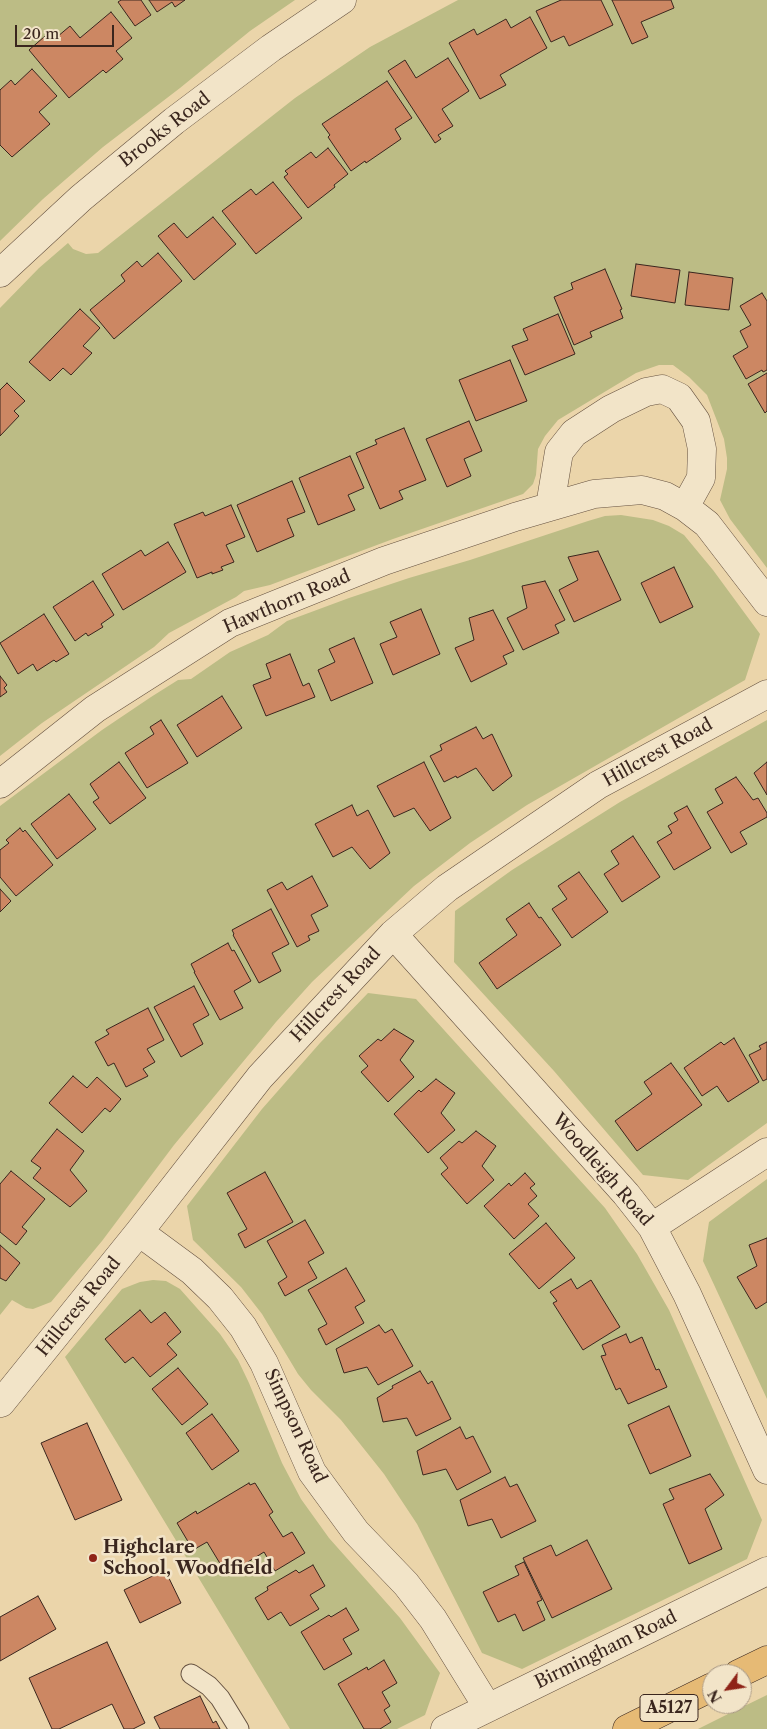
<!DOCTYPE html>
<style>
body{margin:0}
#map{position:relative;width:767px;height:1729px;overflow:hidden;background:#ebd5aa;font-family:"Libre Caslon Text",serif}
canvas{display:block}
.north{position:absolute;left:702px;top:1664px;width:50px;height:50px;box-sizing:border-box;background:#f2e4c8;border:1px solid #a89884;border-radius:50%;rotate:239deg;font-size:14px;font-weight:700;line-height:20px;text-align:center;color:#3a261e}
.north::after{content:'';display:block;margin:auto;width:18px;height:22px;background:#8f2418;clip-path:polygon(50% 0,100% 100%,50% 72%,0 100%)}
.scale{position:absolute;left:15px;top:25px;width:99px;height:22px;box-sizing:border-box;border:2px solid #3a261e;border-top:0;padding-left:6px;font-size:15px;line-height:18px;white-space:nowrap;color:#3a261e;-webkit-text-stroke:4px #f2e4c8;paint-order:stroke}
</style>
<div id="map">
<canvas width="767" height="1729"></canvas>
<div class="north">N</div>
<div class="scale">20 m</div>
</div>
<script>
const g = document.querySelector('canvas').getContext('2d');
g.lineJoin = 'round';
function fill(path, color) {
  g.fillStyle = color;
  g.fill(path, 'evenodd');
}
function shape(rows) {
  const path = new Path2D();
  for (const r of rows) {
    path.moveTo(r[0], r[1]);
    for (let i = 2; i < r.length; i += 2) path.lineTo(r[i], r[i + 1]);
  }
  return path;
}
function stroke(path, color, width, dash) {
  g.strokeStyle = color;
  g.lineWidth = width;
  g.lineCap = dash ? 'butt' : 'round';
  g.setLineDash(dash || []);
  g.stroke(path);
}
function label(font, color, halo, rows, align = 'center') {
  g.font = font + ' "Libre Caslon Text",serif';
  g.lineWidth = 5;
  g.setLineDash([]);
  g.textBaseline = 'middle';
  g.strokeStyle = halo;
  g.fillStyle = color;
  for (const [text, x, y, turn = 0] of rows) {
    g.save();
    g.translate(x, y);
    g.rotate((+turn || 0) * Math.PI / 180);
    g.textAlign = isNaN(turn) ? turn : align;
    if (halo) g.strokeText(text, 0, 0);
    g.fillText(text, 0, 0);
    g.restore();
  }
}
fill(shape([
 [0,0,295,0,250,31,180,88,103,147,43,199,0,241],
 [458,0,767,0,767,568,730,519,720,500,727,469,727,458,724,439,707,395,689,377,673,365,659,365,636,373,558,420,545,436,538,449,536,475,533,484,523,494,393,539,270,585,244,591,236,597,169,633,154,647,42,723,0,756,0,308,39,268,68,243,73,249,86,254,98,253,295,98,370,47],
 [621,515,653,520,669,526,684,535,713,570,760,634,745,680,527,805,470,843,414,886,312,982,276,1022,174,1145,102,1241,51,1302,33,1309,26,1308,12,1300,0,1315,0,806,102,730,151,697,178,680,191,679,230,652,268,635,287,621,349,598,409,578,470,560,588,521,605,516],
 [767,720,767,1123,688,1180,643,1175,554,1071,454,962,455,911,512,870,620,802],
 [368,993,416,999,605,1208,637,1254,669,1310,762,1520,747,1559,522,1669,482,1653,417,1524,384,1474,341,1420,311,1390,298,1374,262,1314,241,1287,193,1240,187,1206,262,1109,320,1043],
 [767,1179,767,1399,703,1261,709,1222],
 [153,1280,166,1281,180,1289,220,1334,238,1360,249,1383,282,1463,301,1499,329,1538,400,1618,440,1673,425,1715,397,1729,290,1729,65,1357,122,1289,140,1282],
 [767,1695,767,1729,698,1729,722,1717]
]), '#bcbc85');
const building = shape([
 [121,0,141,0,151,15,135,26,118,2,121,0],
 [149,0,185,0,175,7,172,2,157,12,149,0],
 [561,0,601,0,613,25,569,46,564,36,551,42,536,11,561,0],
 [612,0,671,0,674,8,641,22,648,37,632,44,612,0],
 [111,12,132,38,116,51,123,59,106,73,103,70,69,98,29,50,52,30,57,37,70,26,80,38,111,12],
 [530,17,547,48,500,75,506,85,480,99,449,43,474,29,477,35,506,19,511,28,530,17],
 [448,58,469,91,442,109,453,126,438,135,441,139,435,143,388,71,405,60,416,78,448,58],
 [32,69,57,96,39,112,50,124,12,157,0,145,0,90,11,80,15,85,32,69],
 [387,81,412,118,395,129,401,139,366,163,365,161,351,171,328,137,330,135,322,124,387,81],
 [328,148,348,174,334,185,335,187,308,208,284,177,288,174,285,171,311,152,316,158,328,148],
 [273,182,302,218,256,254,222,211,251,189,256,195,273,182],
 [213,217,236,244,194,280,158,236,174,223,187,238,213,217],
 [158,253,182,281,114,339,90,310,125,281,121,275,137,261,142,267,158,253],
 [636,264,680,270,675,303,631,296,636,264],
 [605,269,622,309,620,310,623,318,590,332,592,337,574,345,554,297,573,289,571,283,605,269],
 [689,272,733,278,729,310,685,305,689,272],
 [762,293,767,301,767,370,763,372,762,370,746,379,733,356,748,347,740,331,751,325,740,306,762,293],
 [80,309,100,328,83,346,92,353,71,375,63,368,50,381,29,362,80,309],
 [558,314,575,354,525,375,512,346,528,340,523,329,558,314],
 [510,360,527,401,476,421,459,380,510,360],
 [767,373,767,411,765,413,748,384,767,373],
 [7,383,25,401,14,411,19,416,0,436,0,390,7,383],
 [469,421,482,451,464,459,471,476,447,487,426,439,469,421],
 [404,428,426,480,399,491,403,499,380,509,356,453,377,444,375,440,404,428],
 [350,456,364,488,348,495,355,510,318,525,299,478,350,456],
 [292,481,305,512,287,519,294,536,257,552,237,505,292,481],
 [231,505,245,537,226,545,234,562,221,567,223,570,212,574,212,572,197,578,174,524,203,512,205,516,231,505],
 [168,542,186,572,123,610,102,574,141,550,145,556,168,542],
 [598,551,621,600,574,622,559,590,578,580,568,557,598,551],
 [674,567,693,607,660,623,641,583,674,567],
 [93,581,114,615,101,624,103,627,88,636,86,633,75,641,53,607,93,581],
 [545,581,565,620,555,625,559,633,523,650,507,618,527,608,522,586,545,581],
 [421,609,440,654,393,675,380,644,397,637,390,622,421,609],
 [493,610,514,651,503,656,507,664,471,682,455,648,474,640,469,618,493,610],
 [44,614,69,654,56,662,54,660,37,671,33,664,18,674,0,643,44,614],
 [354,638,373,683,331,701,318,670,335,662,329,649,354,638],
 [290,654,303,686,309,683,315,697,266,716,253,685,271,678,266,664,290,654],
 [0,676,7,685,4,688,7,692,0,697,0,676],
 [222,696,242,728,197,757,177,725,222,696],
 [161,720,188,763,147,788,125,753,154,734,150,727,161,720],
 [476,727,483,739,492,734,512,776,493,791,476,768,457,778,456,776,444,782,430,756,442,750,440,745,476,727],
 [119,762,146,798,110,824,93,802,99,798,90,784,119,762],
 [424,762,451,818,430,831,414,808,394,817,377,786,424,762],
 [767,762,767,795,754,773,767,762],
 [736,777,753,800,758,798,767,813,767,817,740,832,747,844,731,853,707,812,723,803,715,789,736,777],
 [69,794,96,829,57,859,31,824,69,794],
 [352,805,357,816,368,810,390,853,370,869,352,847,333,857,315,824,352,805],
 [687,806,711,848,674,870,657,842,672,833,668,826,678,820,674,813,687,806],
 [20,828,23,832,25,830,53,865,16,896,0,877,0,850,9,843,6,840,20,828],
 [633,836,660,877,622,902,604,874,619,864,611,851,633,836],
 [579,872,608,912,572,938,552,909,567,899,558,886,579,872],
 [312,876,328,906,311,915,319,931,308,936,310,940,297,947,267,890,282,882,287,890,312,876],
 [0,889,11,901,0,912,0,889],
 [529,903,539,918,541,917,561,945,497,989,479,963,517,935,506,919,529,903],
 [271,909,289,944,272,953,281,971,259,983,233,935,234,934,232,930,271,909],
 [228,943,232,951,234,950,251,981,234,991,243,1008,220,1020,194,972,195,972,191,964,228,943],
 [194,986,209,1015,193,1024,203,1044,181,1057,154,1007,194,986],
 [148,1008,164,1040,147,1049,155,1062,143,1069,148,1076,126,1087,114,1063,108,1066,95,1042,109,1034,106,1030,148,1008],
 [394,1029,414,1041,400,1060,414,1077,388,1102,361,1072,368,1066,359,1056,378,1039,381,1041,394,1029],
 [734,1038,759,1082,728,1102,717,1086,702,1096,684,1068,721,1042,724,1045,734,1038],
 [767,1042,767,1079,763,1081,749,1055,761,1049,759,1046,767,1042],
 [671,1063,702,1105,637,1151,615,1121,652,1094,644,1082,671,1063],
 [73,1076,87,1088,97,1077,121,1099,110,1112,105,1108,82,1133,49,1103,73,1076],
 [436,1079,455,1093,441,1113,455,1130,428,1153,394,1114,419,1090,421,1092,436,1079],
 [57,1129,84,1151,70,1170,87,1191,70,1207,33,1178,41,1168,31,1161,57,1129],
 [476,1131,496,1146,482,1166,494,1180,467,1204,441,1174,448,1168,440,1158,459,1141,462,1143,476,1131],
 [11,1171,45,1199,22,1227,27,1231,16,1245,0,1232,0,1184,11,1171],
 [265,1172,293,1222,245,1248,238,1234,247,1229,227,1193,265,1172],
 [525,1173,535,1184,530,1188,537,1196,528,1204,539,1216,514,1239,484,1206,509,1183,511,1186,525,1173],
 [305,1220,324,1253,308,1262,317,1278,285,1296,278,1283,287,1277,267,1241,305,1220],
 [546,1223,575,1258,539,1289,509,1254,546,1223],
 [767,1238,767,1302,756,1309,737,1277,757,1266,749,1245,767,1238],
 [0,1245,20,1263,6,1281,0,1278,0,1245],
 [346,1268,365,1301,355,1307,364,1323,326,1345,318,1329,327,1324,308,1290,346,1268],
 [571,1279,577,1289,591,1280,620,1327,583,1350,553,1303,557,1301,550,1292,571,1279],
 [140,1310,151,1323,165,1312,181,1332,167,1344,177,1355,150,1377,133,1357,125,1363,105,1339,140,1310],
 [379,1325,385,1333,392,1329,413,1366,378,1385,367,1367,344,1373,336,1349,379,1325],
 [626,1334,630,1343,642,1337,656,1370,659,1369,667,1387,628,1404,620,1388,616,1390,601,1356,606,1355,602,1345,626,1334],
 [178,1368,208,1404,182,1425,152,1389,178,1368],
 [420,1371,428,1384,432,1381,451,1419,416,1436,407,1418,383,1422,377,1398,393,1388,392,1386,420,1371],
 [669,1406,691,1456,650,1474,628,1425,669,1406],
 [212,1414,239,1451,212,1470,186,1433,212,1414],
 [87,1423,122,1500,75,1520,41,1443,87,1423],
 [460,1427,466,1439,473,1436,491,1472,457,1490,446,1469,423,1475,417,1451,460,1427],
 [710,1474,724,1495,705,1509,722,1549,689,1564,663,1504,674,1499,669,1489,710,1474],
 [505,1477,510,1487,517,1484,536,1521,501,1538,492,1519,468,1526,460,1500,505,1477],
 [249,1483,250,1485,255,1483,273,1512,269,1515,283,1537,292,1532,305,1553,275,1571,264,1552,227,1575,207,1542,193,1550,177,1523,196,1511,197,1514,249,1483],
 [587,1540,612,1589,552,1618,523,1558,551,1545,556,1556,587,1540],
 [524,1562,542,1600,537,1602,545,1620,523,1631,515,1614,498,1622,483,1592,519,1575,515,1566,524,1562],
 [313,1565,325,1586,310,1595,319,1609,290,1626,281,1612,268,1620,255,1598,268,1590,267,1587,296,1570,299,1573,313,1565],
 [165,1570,181,1603,140,1623,124,1590,165,1570],
 [38,1596,56,1629,0,1661,0,1617,38,1596],
 [346,1608,359,1630,343,1639,352,1654,324,1670,301,1632,329,1615,331,1617,346,1608],
 [107,1642,145,1723,133,1729,124,1729,112,1704,59,1729,52,1729,29,1678,107,1642],
 [384,1660,397,1683,382,1692,390,1706,384,1710,391,1722,380,1729,364,1729,338,1684,367,1667,368,1670,384,1660],
 [200,1696,213,1723,216,1721,220,1729,160,1729,154,1717,200,1696]
]);
fill(building, '#cc8763');
stroke(building, '#3a261e', 1);
const service = shape([
 [191,1674,209,1686,220,1698,239,1729]
]);
const minor = shape([
 [0,273,81,198,174,121,271,48,342,0],
 [550,506,559,452,574,433,611,409,646,392,662,389,679,397,696,421,702,449,701,478,685,507],
 [0,784,95,709,230,623,384,561,515,517,594,494,642,490,665,496,685,507,707,524,767,602],
 [393,934,626,1194,652,1227,687,1294,767,1470],
 [652,1227,767,1152],
 [139,1232,192,1271,220,1298,243,1327,264,1363,312,1472,356,1532,406,1584,433,1619,488,1708],
 [1,1403,139,1232,260,1077,393,934,447,888,598,785,767,694],
 [445,1729,767,1571]
]);
const primary = shape([
 [738,1674,767,1660],
 [627,1729,712,1687]
]);
stroke(service, '#665241', 21);
stroke(minor, '#665241', 29);
stroke(primary, '#3a261e', 29);
stroke(service, '#f2e4c8', 19);
stroke(minor, '#f2e4c8', 28);
stroke(primary, '#e6ba75', 28);
for (const [x, y, r, color] of [
 [93,1558,5,"#8f2418"]
]) {
  const dot = new Path2D();
  dot.arc(x, y, r, 0, 2 * Math.PI);
  g.fillStyle = color;
  g.fill(dot);
  stroke(dot, '#f2e4c8', 2);
}
for (const [x, y, w] of [
 [669,1708,58]
]) {
  const box = new Path2D();
  box.roundRect(x - w / 2, y - 13.5, w, 27, 4);
  g.fillStyle = '#f2e4c8';
  g.fill(box);
  stroke(box, '#3a261e', 1);
}
label('bold 16px', '#3a261e', null, [
 ["A5127",669,1708]
]);
label('18px', '#3a261e', '#f2e4c8', [
 ["Brooks Road",165,130,-38],
 ["Hawthorn Road",287,602,-23],
 ["Hillcrest Road",658,753,-29],
 ["Hillcrest Road",336,995,-47],
 ["Woodleigh Road",602,1170,49],
 ["Hillcrest Road",79,1307,-51],
 ["Simpson Road",295,1426,65],
 ["Birmingham Road",606,1650,-26]
]);
label('bold 18px', '#3a261e', '#f2e4c8', [
 ["Highclare",103,1548],
 ["School, Woodfield",103,1569]
], 'left');
</script>
